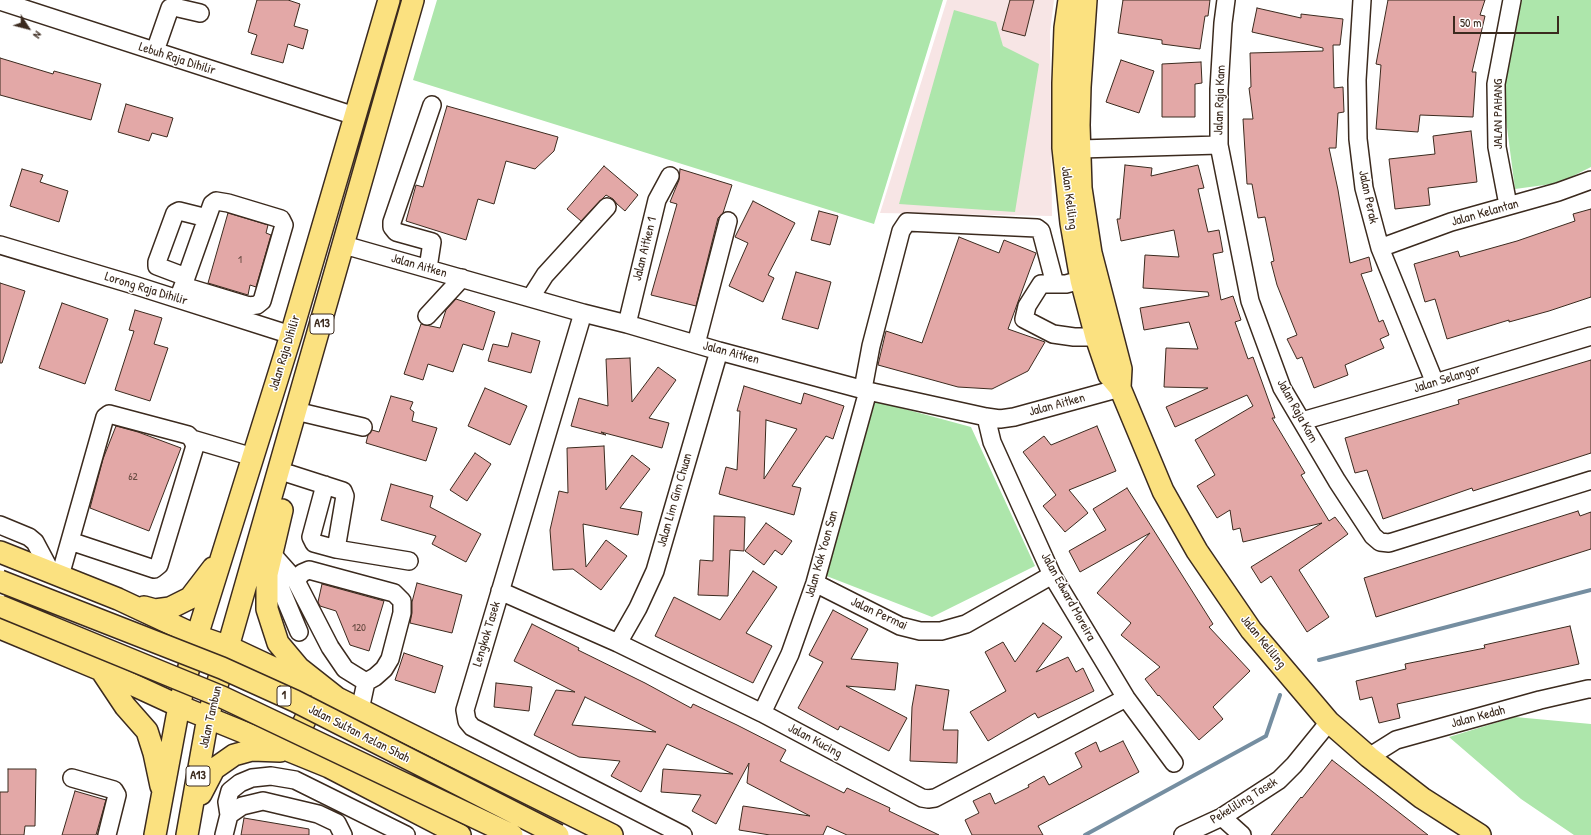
<!DOCTYPE html>
<style>
body{margin:0}
#map{position:relative;width:1591px;height:835px;overflow:hidden;background:#fff;font-family:"Patrick Hand",sans-serif}
canvas{display:block}
.north{position:absolute;left:8px;top:8px;width:40px;height:40px;-webkit-text-stroke:3px #fff;paint-order:stroke;rotate:126deg;font-size:11px;font-weight:700;line-height:16px;text-align:center;color:#3b2a1e}
.north::after{content:'';display:block;margin:auto;width:14px;height:18px;background:#3b2a1e;clip-path:polygon(50% 0,100% 100%,50% 72%,0 100%)}
.scale{position:absolute;left:1453px;top:16px;width:106px;height:18px;box-sizing:border-box;border:2px solid #3b2a1e;border-top:0;padding-left:5px;font-size:12px;line-height:14px;white-space:nowrap;color:#3b2a1e;-webkit-text-stroke:3px #fff;paint-order:stroke}
</style>
<div id="map">
<canvas width="1591" height="835"></canvas>
<div class="north">N</div>
<div class="scale">50 m</div>
</div>
<script>
const g = document.querySelector('canvas').getContext('2d');
g.lineJoin = 'round';
function fill(path, color) {
  g.fillStyle = color;
  g.fill(path, 'evenodd');
}
function shape(rows) {
  const path = new Path2D();
  for (const r of rows) {
    path.moveTo(r[0], r[1]);
    for (let i = 2; i < r.length; i += 2) path.lineTo(r[i], r[i + 1]);
  }
  return path;
}
function stroke(path, color, width, dash) {
  g.strokeStyle = color;
  g.lineWidth = width;
  g.lineCap = dash ? 'butt' : 'round';
  g.setLineDash(dash || []);
  g.stroke(path);
}
function label(font, color, halo, rows, align = 'center') {
  g.font = font + ' "Patrick Hand",sans-serif';
  g.lineWidth = 3;
  g.setLineDash([]);
  g.textBaseline = 'middle';
  g.strokeStyle = halo;
  g.fillStyle = color;
  for (const [text, x, y, turn = 0] of rows) {
    g.save();
    g.translate(x, y);
    g.rotate((+turn || 0) * Math.PI / 180);
    g.textAlign = isNaN(turn) ? turn : align;
    if (halo) g.strokeText(text, 0, 0);
    g.fillText(text, 0, 0);
    g.restore();
  }
}
fill(shape([
 [947,0,1054,0,1050,32,1052,216,880,213]
]), '#f7e5e5');
fill(shape([
 [437,0,943,0,874,224,413,80],
 [1522,0,1591,0,1591,167,1559,183,1515,189,1505,112,1507,58],
 [954,10,996,22,1003,46,1039,64,1015,212,899,204],
 [875,401,971,427,1035,566,932,617,824,575],
 [1515,717,1591,724,1591,835,1574,835,1521,799,1449,737]
]), '#ade6ab');
stroke(shape([
 [1319,660,1591,590],
 [1085,835,1266,736,1280,695]
]), '#758ea1', 4);
const building = shape([
 [257,0,288,0,300,4,294,26,308,30,303,49,288,44,283,63,251,54,257,35,248,32,257,0],
 [1010,0,1034,0,1025,36,1002,30,1010,0],
 [1123,0,1210,0,1208,16,1205,16,1200,49,1162,44,1162,40,1118,33,1123,0],
 [1388,0,1485,0,1480,15,1485,16,1472,72,1476,72,1473,117,1420,115,1418,132,1376,129,1381,65,1376,64,1388,0],
 [1257,8,1301,18,1301,14,1343,19,1340,45,1333,45,1334,88,1343,87,1344,112,1338,113,1336,148,1329,148,1338,190,1350,263,1369,257,1372,271,1361,274,1379,322,1383,320,1389,335,1380,339,1384,348,1345,365,1348,375,1314,388,1302,357,1297,359,1287,339,1297,335,1277,285,1271,262,1274,261,1265,217,1258,218,1252,184,1247,184,1243,119,1253,119,1249,88,1251,87,1250,53,1323,51,1323,48,1252,32,1257,8],
 [0,58,53,74,54,71,101,84,91,120,0,95,0,58],
 [1121,60,1154,71,1139,113,1106,102,1121,60],
 [1201,62,1202,83,1195,84,1195,117,1162,117,1162,64,1201,62],
 [126,104,173,118,167,137,152,133,149,141,118,132,126,104],
 [447,106,558,137,554,151,535,169,506,161,494,204,478,199,466,240,406,221,416,185,423,187,447,106],
 [1471,131,1477,182,1428,188,1430,205,1395,209,1389,159,1435,154,1433,136,1471,131],
 [1125,165,1152,168,1151,176,1198,165,1204,188,1198,189,1208,232,1219,230,1223,252,1213,254,1221,300,1233,296,1241,320,1235,322,1248,359,1253,357,1275,418,1272,418,1305,473,1301,475,1329,521,1335,517,1348,534,1299,570,1329,617,1307,632,1271,576,1261,583,1251,567,1322,523,1243,542,1240,528,1233,530,1230,510,1217,518,1197,486,1215,475,1195,440,1253,406,1247,395,1175,427,1166,407,1208,388,1164,387,1166,348,1198,349,1189,322,1144,330,1140,308,1209,296,1208,292,1143,288,1145,255,1179,257,1174,230,1121,241,1117,219,1120,219,1125,165],
 [604,166,638,195,625,211,617,204,613,199,606,195,581,221,567,209,604,166],
 [22,169,43,175,40,182,68,191,59,222,10,206,22,169],
 [680,169,732,185,723,213,718,218,696,306,651,295,677,204,670,202,679,180,680,169],
 [753,201,795,223,768,275,774,278,763,302,729,286,748,243,735,237,753,201],
 [1591,209,1591,297,1549,311,1509,322,1509,320,1447,339,1435,299,1425,302,1414,264,1458,251,1460,257,1517,241,1575,221,1573,214,1591,209],
 [819,211,838,216,830,245,811,240,819,211],
 [228,213,268,225,266,233,271,235,256,287,250,285,248,295,208,283,228,213],
 [959,237,999,253,1004,240,1036,253,1008,329,1045,342,1028,371,992,389,958,387,878,365,886,331,922,343,959,237],
 [796,272,831,282,818,329,782,319,796,272],
 [0,283,25,291,2,363,0,363,0,283],
 [456,299,495,312,483,350,463,344,453,372,428,364,423,380,404,374,421,324,440,328,446,310,456,299],
 [62,303,108,319,85,384,39,368,62,303],
 [135,310,162,318,154,344,168,348,150,401,115,390,134,331,129,330,135,310],
 [512,333,540,341,531,373,488,361,493,344,508,347,512,333],
 [630,358,632,402,658,367,676,380,649,418,669,423,662,448,601,432,606,435,571,426,579,398,608,406,606,359,630,358],
 [1591,360,1591,453,1473,491,1472,488,1383,519,1367,470,1355,473,1345,438,1459,404,1458,400,1591,360],
 [744,386,801,404,804,393,844,406,833,439,826,436,792,486,801,488,794,515,719,494,726,467,737,470,740,411,737,411,744,386],
 [766,420,797,429,764,479,766,420],
 [485,388,527,406,510,445,468,426,485,388],
 [391,396,413,402,410,409,414,412,412,421,437,428,426,461,366,443,368,435,372,430,379,432,391,396],
 [116,426,138,432,181,448,149,531,90,508,103,459,116,426],
 [1097,426,1116,471,1069,490,1088,513,1065,532,1043,506,1056,495,1023,452,1044,436,1051,445,1097,426],
 [604,446,606,490,632,455,650,469,620,508,642,512,638,535,583,524,586,567,606,540,627,556,601,590,573,569,553,570,550,530,559,491,568,493,567,448,604,446],
 [475,453,491,464,467,501,450,490,475,453],
 [391,484,433,496,430,507,481,534,466,562,432,544,436,536,381,520,391,484],
 [1127,488,1213,624,1209,627,1250,671,1213,707,1223,719,1199,740,1159,695,1158,696,1145,679,1160,667,1121,635,1131,623,1097,593,1150,533,1080,572,1069,551,1106,530,1093,509,1127,488],
 [1578,511,1580,516,1591,512,1591,549,1376,617,1364,578,1578,511],
 [714,516,745,517,744,551,730,550,728,596,698,595,700,560,713,561,714,516],
 [766,523,792,541,782,555,775,550,764,565,745,551,766,523],
 [753,571,777,587,746,633,772,646,753,683,655,636,674,597,720,620,753,571],
 [417,583,462,595,452,633,410,623,412,613,412,602,417,583],
 [322,584,384,601,369,651,350,645,336,611,320,606,318,602,322,584],
 [833,610,868,629,851,659,898,663,895,690,846,686,907,718,889,751,840,726,838,730,798,708,823,662,809,655,833,610],
 [1043,623,1062,637,1036,672,1068,657,1076,672,1083,668,1094,691,1038,718,1035,713,988,741,970,712,1006,691,985,652,1003,642,1015,662,1043,623],
 [532,624,579,648,578,650,645,683,691,708,693,704,737,725,786,750,780,761,844,793,847,788,890,808,889,811,939,835,847,835,827,826,823,835,770,835,739,830,743,806,810,816,747,783,749,763,716,824,692,811,701,795,661,792,663,769,733,774,667,744,641,792,611,776,620,761,579,757,534,735,556,690,575,692,514,661,532,624],
 [585,697,587,698,656,732,572,725,585,697],
 [1570,626,1579,664,1397,704,1400,718,1379,723,1372,697,1360,700,1356,681,1406,669,1405,664,1485,648,1484,645,1570,626],
 [404,653,443,666,435,693,395,680,404,653],
 [496,683,532,687,529,711,494,707,496,683],
 [916,685,949,690,943,730,958,730,957,763,910,761,912,707,916,685],
 [1123,741,1139,772,1038,826,1043,835,972,835,965,820,979,813,973,801,990,793,995,804,1029,787,1028,785,1044,776,1049,785,1082,767,1075,753,1096,742,1100,752,1123,741],
 [1332,760,1428,835,1271,835,1301,797,1302,798,1332,760],
 [8,769,36,769,35,826,25,826,24,835,0,835,0,792,8,792,8,769],
 [75,791,106,800,96,835,62,835,75,791],
 [244,818,309,829,309,835,241,835,244,818]
]);
fill(building, '#e3a8a7');
stroke(building, '#3b2a1e', 1);
const minor = shape([
 [1226,0,1223,23,1219,89,1219,145,1250,301,1282,388,1337,481,1373,536,1380,542,1389,543,1591,480],
 [1362,0,1357,80,1358,139,1364,188,1380,248,1435,383],
 [0,1,355,116],
 [155,51,170,8,174,7,200,13],
 [1080,149,1219,145],
 [1508,205,1497,147,1496,84,1512,0],
 [0,245,134,285,291,335],
 [344,245,583,313,627,324,719,351,868,391,986,417,1000,419,1014,417,1120,388],
 [1380,248,1451,222,1558,192,1591,180],
 [428,268,432,242,396,232,392,227,392,222,432,105],
 [186,277,157,266,157,262,175,213,179,211,207,218],
 [1081,280,1066,284,1041,284,1027,306,1024,319,1053,334,1074,337,1096,337],
 [531,297,545,275,607,207],
 [178,299,183,286,212,204,216,201,228,203,281,219,284,225,262,301,257,305,249,306,183,286],
 [583,313,465,710,467,721,472,727,683,835],
 [427,316,462,278],
 [627,324,657,200,670,176],
 [696,344,728,221],
 [863,389,871,346,901,231,907,222,1037,228,1041,231,1055,284],
 [304,413,363,427],
 [986,417,992,442,1052,575,1126,698,1174,763],
 [1302,421,1435,383,1591,336],
 [192,439,253,457],
 [290,474,343,491,345,496,336,549,409,561],
 [325,485,311,537,314,543,336,549],
 [0,525,29,537,35,542,51,572],
 [272,554,296,581,330,647,345,669,366,682],
 [270,563,299,632],
 [60,576,105,417,109,414,188,435,192,439,195,446,159,565,154,569,70,541],
 [296,581,302,573,309,570,394,593,402,601,402,613,390,659,384,669,375,677,366,682],
 [815,583,900,626,920,631,941,631,966,624,1052,575],
 [500,591,618,643,762,713,922,798,928,799,935,798,1126,698],
 [618,643,638,608,655,571,719,351],
 [360,710,366,682],
 [762,713,790,654,815,583,868,391],
 [1369,757,1396,740,1540,700,1588,689,1591,689],
 [72,778,114,790,117,795,107,835],
 [229,815,227,802,230,791,240,783,252,778,271,776,295,780,406,835],
 [1222,817,1242,835],
 [224,835,229,815,242,806,263,801,318,814,337,823,343,835],
 [1183,835,1222,817,1279,780,1294,765,1329,722]
]);
const major = shape([
 [1069,0,1065,28,1063,83,1063,148,1071,223,1081,280,1096,337,1109,375,1120,388,1163,491,1197,551,1251,630,1329,722,1369,757,1422,798,1480,835],
 [1086,0,1080,87,1079,125,1081,188,1091,253,1121,369,1120,387],
 [282,510,267,574,267,609,278,643,299,668,337,698,612,835],
 [0,552,118,599,197,636,229,647,310,685],
 [144,607,155,610,170,608,190,598,213,568],
 [0,628,101,670,179,706,329,767,460,835],
 [101,670,125,706,147,731,154,753,161,786],
 [304,750,300,730,309,712,323,700,327,701],
 [201,794,214,769,234,755,252,750,280,751],
 [155,835,179,706,197,636,291,335,389,0],
 [187,835,208,717,413,0]
]);
stroke(minor, '#3b2a1e', 20);
stroke(major, '#3b2a1e', 24);
stroke(minor, '#fff', 17);
stroke(major, '#fbe180', 21);
const majorBridge = shape([
 [0,581,222,668,295,701,558,835],
 [0,606,222,697,512,835]
]);
stroke(majorBridge, '#3b2a1e', 24, []);
stroke(majorBridge, '#fbe180', 21);
label('11px', '#654a40', null, [
 ["1",240,260],
 ["62",133,477],
 ["120",359,628]
]);
for (const [x, y, w] of [
 [322,324,24],
 [284,696,14],
 [198,776,24]
]) {
  const box = new Path2D();
  box.roundRect(x - w / 2, y - 10, w, 20, 3);
  g.fillStyle = '#fff';
  g.fill(box);
  stroke(box, '#3b2a1e', 1);
}
label('bold 12px', '#3b2a1e', null, [
 ["A13",322,324],
 ["1",284,696],
 ["A13",198,776]
]);
label('13px', '#3b2a1e', '#fff', [
 ["Lebuh Raja Dihilir",177,59,18],
 ["Jalan Raja Kam",1220,100,-88],
 ["JALAN PAHANG",1499,114,-90],
 ["Jalan Perak",1368,197,78],
 ["Jalan Keliling",1069,198,83],
 ["Jalan Kelantan",1485,213,-16],
 ["Jalan Aitken 1",645,249,-76],
 ["Jalan Aitken",419,266,16],
 ["Lorong Raja Dihilir",146,289,17],
 ["Jalan Raja Dihilir",285,353,-73],
 ["Jalan Aitken",731,353,15],
 ["Jalan Selangor",1447,379,-17],
 ["Jalan Aitken",1057,405,-15],
 ["Jalan Raja Kam",1297,411,61],
 ["Jalan Lim Gim Chuan",675,500,-74],
 ["Jalan Kok Yoon San",822,554,-74],
 ["Jalan Edward Moreira",1068,597,61],
 ["Jalan Permai",879,614,25],
 ["Lengkok Tasek",487,634,-73],
 ["Jalan Keliling",1263,642,51],
 ["Jalan Tambun",211,717,-77],
 ["Jalan Kedah",1478,717,-15],
 ["Jalan Sultan Azlan Shah",359,734,27],
 ["Jalan Kucing",815,741,28],
 ["Pekeliling Tasek",1244,801,-32]
]);
</script>
